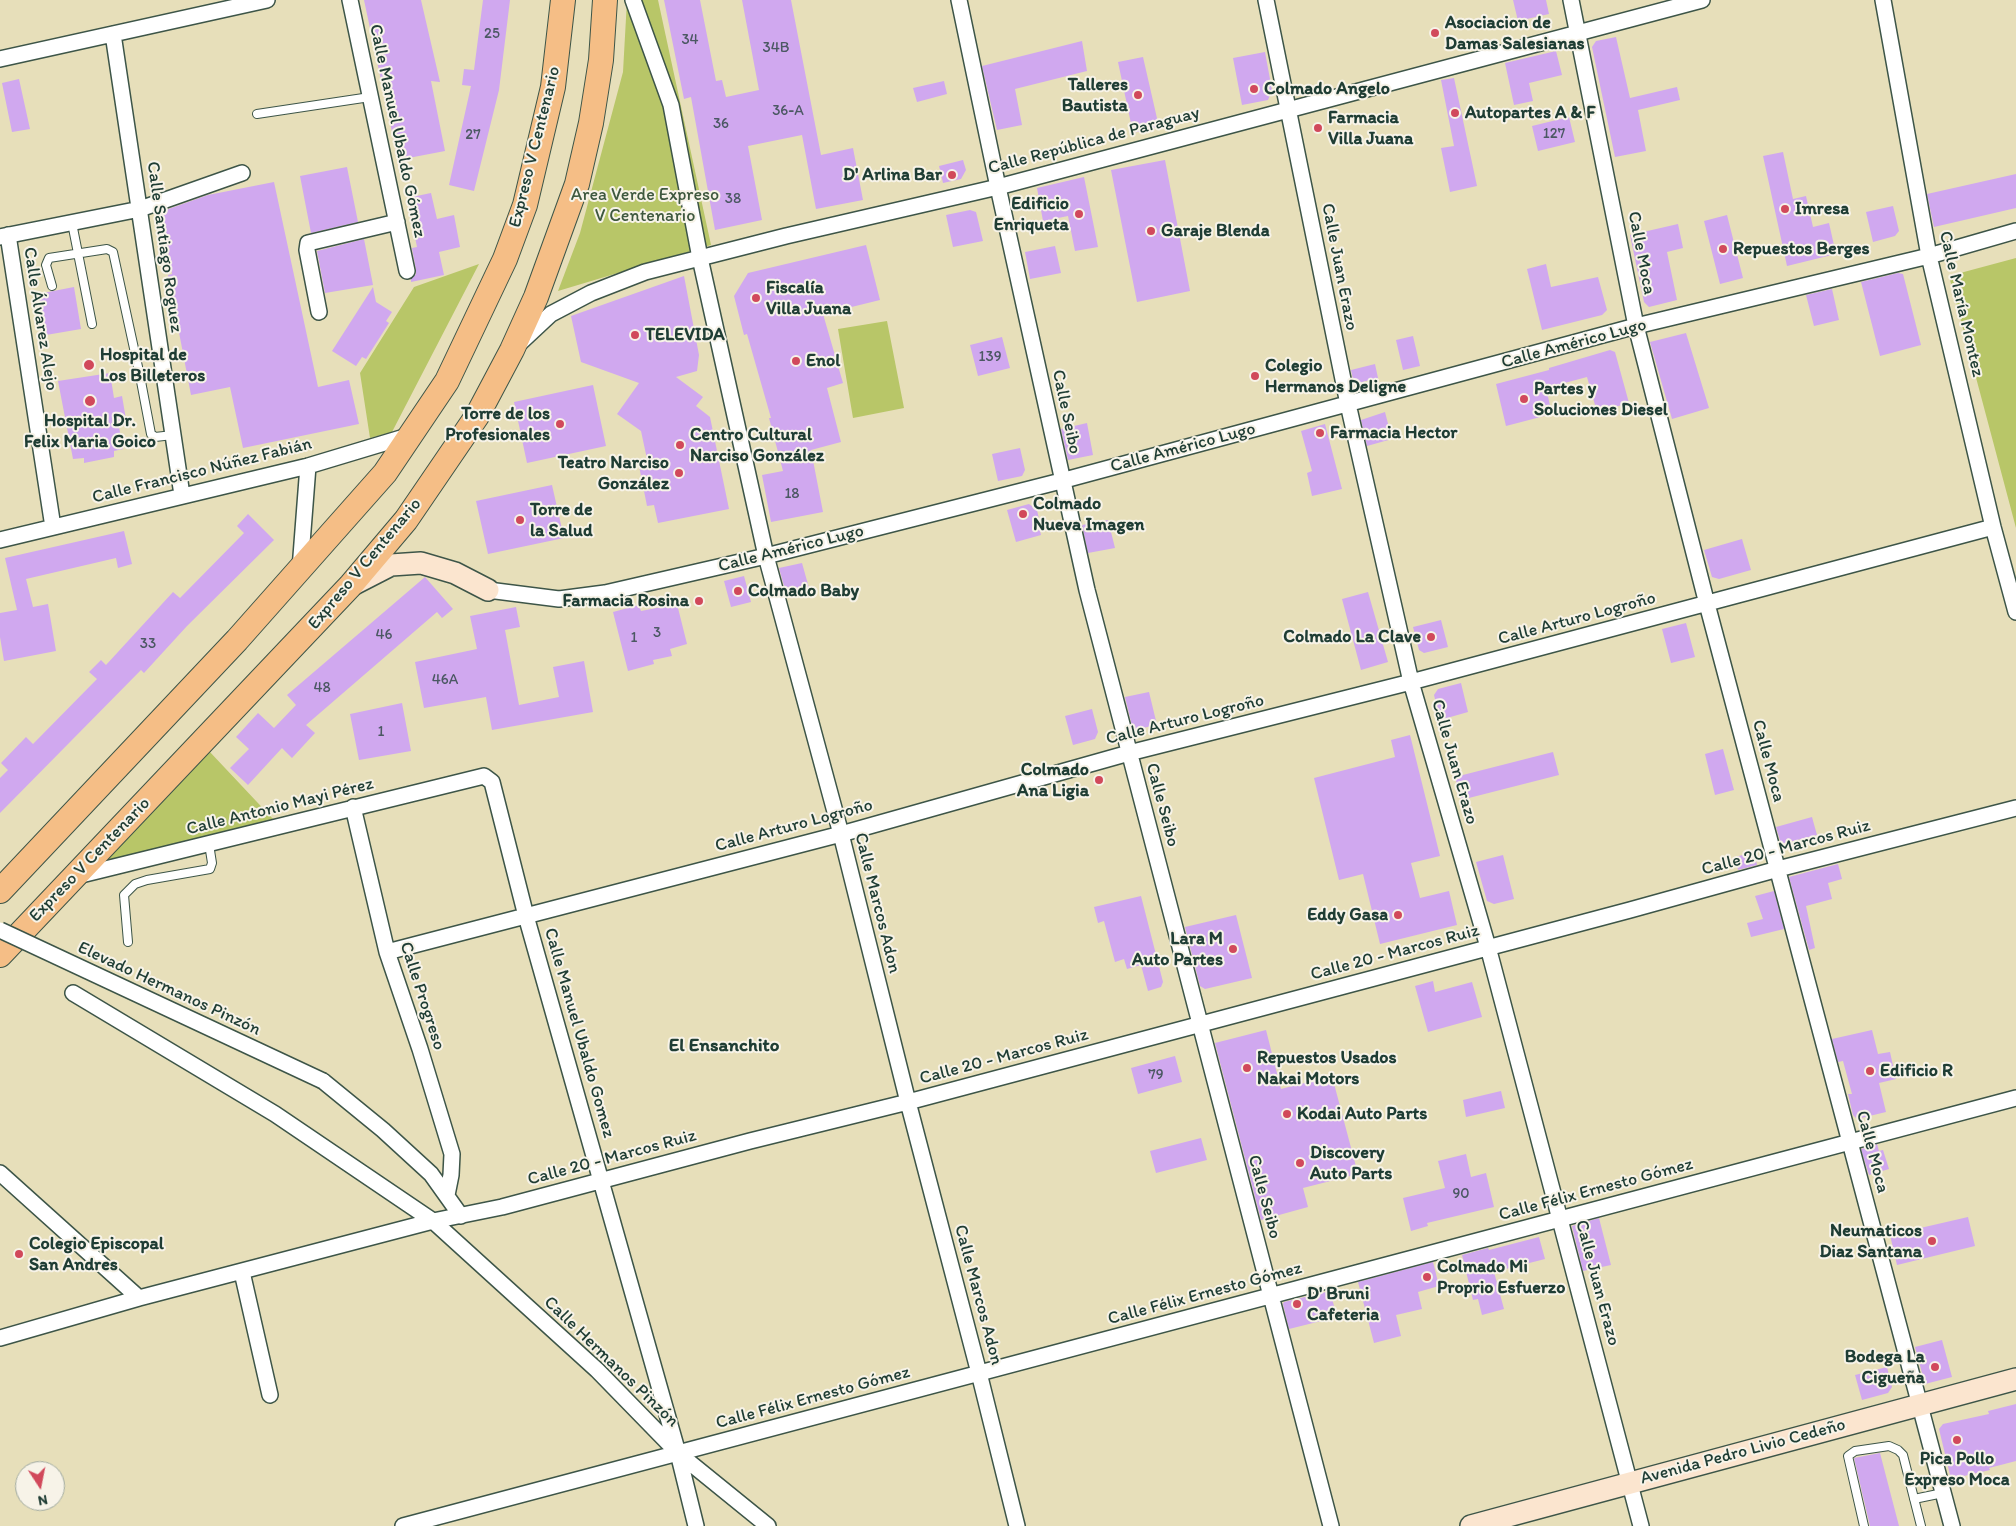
<!DOCTYPE html>
<meta charset="utf-8">
<style>
body{margin:0}
#map{position:relative;width:2016px;height:1526px;overflow:hidden;background:#e7dfba;font-family:Itim,sans-serif}
canvas{display:block}
.north{position:absolute;left:15px;top:1461px;width:50px;height:50px;box-sizing:border-box;background:#f7f3e8;border:1px solid #a1aaa0;border-radius:50%;rotate:169deg;font-size:14px;font-weight:700;line-height:20px;text-align:center;color:#1f3d34}
.north::after{content:'';display:block;margin:auto;width:18px;height:22px;background:#d1495b;clip-path:polygon(50% 0,100% 100%,50% 72%,0 100%)}
</style>
<div id="map">
<canvas width="2016" height="1526"></canvas>
<div class="north">N</div>
</div>
<script>
const g = document.querySelector('canvas').getContext('2d');
g.lineJoin = 'round';
function fill(path, color) {
  g.fillStyle = color;
  g.fill(path, 'evenodd');
}
function shape(rows) {
  const path = new Path2D();
  for (const r of rows) {
    path.moveTo(r[0], r[1]);
    for (let i = 2; i < r.length; i += 2) path.lineTo(r[i], r[i + 1]);
  }
  return path;
}
function stroke(path, color, width, dash) {
  g.strokeStyle = color;
  g.lineWidth = width;
  g.lineCap = dash ? 'butt' : 'round';
  g.setLineDash(dash || []);
  g.stroke(path);
}
function label(font, color, halo, rows, align = 'center') {
  g.font = font + ' Itim,sans-serif';
  g.lineWidth = 4;
  g.setLineDash([]);
  g.textBaseline = 'middle';
  g.strokeStyle = halo;
  g.fillStyle = color;
  for (const [text, x, y, turn = 0] of rows) {
    g.save();
    g.translate(x, y);
    g.rotate((+turn || 0) * Math.PI / 180);
    g.textAlign = isNaN(turn) ? turn : align;
    if (halo) g.strokeText(text, 0, 0);
    g.fillText(text, 0, 0);
    g.restore();
  }
}
fill(shape([
 [627,0,658,0,711,245,558,291,580,233,623,72],
 [2016,258,2016,528,1949,276],
 [479,264,392,432,370,438,360,373,414,287],
 [887,321,904,408,853,418,838,329],
 [209,751,273,819,97,865]
]), '#b8c668');
fill(shape([
 [364,0,421,0,440,82,431,81,445,151,398,160],
 [483,0,510,0,499,90,474,191,449,185,471,86,462,85,464,69,474,70],
 [664,0,700,0,716,81,722,80,726,97,759,90,742,0,791,0,821,155,853,148,863,200,816,209,802,135,748,146,762,220,715,230,691,97,684,99],
 [1513,0,1546,0,1549,14,1518,21],
 [1616,37,1630,98,1677,87,1680,100,1638,110,1646,151,1615,157,1592,47,1596,41],
 [1082,41,1087,71,1015,89,1022,125,997,130,982,66],
 [1556,51,1562,75,1529,83,1533,101,1514,105,1505,63],
 [1265,52,1272,90,1268,100,1242,105,1233,58],
 [1143,57,1159,127,1133,133,1118,62],
 [1454,78,1477,186,1450,192,1441,148,1454,146,1441,80],
 [19,79,30,129,12,132,2,83],
 [944,81,947,94,917,102,913,88],
 [1569,117,1575,142,1538,151,1532,126],
 [1783,152,1793,199,1806,196,1813,227,1829,223,1836,254,1787,266,1763,156],
 [963,160,966,170,961,179,943,183,939,166],
 [1165,160,1190,291,1137,302,1111,170],
 [347,167,358,222,311,233,300,176],
 [2016,174,2016,208,1934,227,1927,194],
 [1084,177,1098,247,1075,251,1068,216,1043,221,1037,188],
 [274,182,318,387,349,380,359,424,243,448,230,387,191,395,168,275,172,274,160,212,208,195],
 [431,193,437,219,454,215,460,247,439,252,444,275,411,282,411,279,416,274,416,270,412,248,417,247,407,198],
 [1893,206,1899,231,1895,236,1873,242,1866,212],
 [970,210,976,212,983,241,953,247,946,215],
 [1727,215,1743,278,1720,284,1704,221],
 [1678,224,1683,248,1667,252,1677,300,1649,307,1644,302,1630,235],
 [364,239,373,285,325,293,317,251],
 [866,245,880,300,823,314,843,383,827,388,841,442,811,450,823,512,771,522,762,475,783,471,769,418,771,418,747,334,744,335,734,296,748,273],
 [1055,246,1061,273,1030,279,1025,252],
 [1546,264,1551,287,1598,277,1607,310,1602,315,1542,330,1527,269],
 [1898,273,1903,274,1921,345,1880,356,1861,282],
 [684,276,699,355,697,371,676,377,703,397,696,406,710,417,729,509,658,523,654,505,647,506,638,461,647,459,641,431,617,414,639,383,581,362,571,316],
 [74,287,81,329,46,335,38,294],
 [373,287,376,302,392,312,386,321,389,323,366,359,362,357,356,366,332,351],
 [1832,289,1839,320,1814,326,1806,295],
 [1686,333,1709,408,1672,419,1650,342],
 [1413,336,1420,366,1403,370,1396,340],
 [1002,337,1010,368,978,376,970,345],
 [1610,350,1615,352,1629,403,1597,412,1587,377,1546,388,1552,414,1506,426,1496,384,1549,370,1549,368],
 [1375,364,1378,378,1354,384,1351,370],
 [110,373,114,398,122,396,127,425,119,427,123,449,114,451,114,457,84,463,84,458,73,459,58,381],
 [593,385,606,446,527,463,514,402],
 [1385,412,1392,439,1367,446,1361,420],
 [1087,423,1093,455,1068,460,1061,429],
 [1325,424,1342,489,1312,496,1307,473,1312,471,1301,431],
 [1020,448,1025,470,1022,476,998,481,992,454],
 [552,485,564,538,488,554,476,501],
 [1029,504,1037,510,1039,519,1037,519,1041,535,1016,542,1007,510],
 [248,514,274,540,187,626,144,673,141,670,0,813,0,778,8,770,1,763,26,737,33,744,97,679,89,672,101,660,106,665,173,592,180,598,244,533,237,526],
 [1108,520,1115,548,1088,553,1082,525],
 [124,531,132,564,118,568,116,558,26,579,33,607,48,604,56,651,4,661,0,637,0,613,17,610,5,558],
 [1742,539,1751,570,1719,579,1712,577,1704,550],
 [802,563,809,588,786,593,779,568],
 [744,576,751,602,731,607,724,581],
 [425,577,453,609,442,618,437,612,306,725,315,733,292,758,282,748,248,785,230,768,249,749,236,737,258,713,274,728,296,705,287,695],
 [1368,592,1388,662,1361,670,1342,599],
 [677,604,687,644,670,649,672,656,653,660,654,664,628,671,613,612,639,605,641,611],
 [516,607,520,627,505,630,519,705,559,697,553,667,584,661,593,712,492,730,486,697,424,708,415,662,477,649,470,616],
 [1441,620,1448,647,1424,653,1419,650,1413,627],
 [1686,623,1695,657,1671,663,1662,629],
 [1461,683,1468,712,1440,720,1434,695,1438,689],
 [1149,692,1157,725,1133,730,1125,697],
 [402,703,411,751,359,760,350,714],
 [1092,709,1098,732,1095,739,1073,745,1065,716],
 [1410,735,1440,856,1411,863,1420,898,1449,891,1457,925,1380,944,1363,874,1339,880,1314,778,1395,757,1391,740],
 [1723,749,1734,790,1715,795,1705,754],
 [1553,752,1559,775,1461,800,1455,777],
 [1812,817,1817,835,1781,844,1776,827],
 [1754,852,1757,865,1738,870,1735,857],
 [1503,855,1514,899,1494,904,1487,901,1476,862],
 [1838,864,1842,879,1828,883,1832,899,1806,906,1815,948,1809,950,1789,877],
 [1774,891,1784,929,1751,937,1747,923,1763,919,1755,896],
 [1141,896,1163,982,1161,987,1148,991,1141,965,1127,969,1124,959,1115,962,1104,921,1098,923,1094,907],
 [1236,915,1252,978,1205,989,1200,986,1185,927],
 [1433,981,1435,992,1472,982,1482,1017,1428,1032,1415,986],
 [1266,1030,1281,1089,1332,1076,1358,1174,1303,1188,1308,1207,1261,1220,1215,1043],
 [1872,1030,1878,1054,1890,1052,1896,1079,1879,1083,1886,1112,1857,1119,1853,1115,1848,1094,1852,1094,1843,1061,1838,1062,1832,1039],
 [1175,1056,1182,1082,1138,1094,1131,1068],
 [1501,1091,1505,1108,1466,1117,1463,1100],
 [1201,1138,1207,1160,1156,1173,1150,1151],
 [1877,1144,1879,1151,1883,1150,1889,1169,1869,1175,1861,1149],
 [1466,1154,1471,1177,1486,1173,1494,1207,1427,1223,1428,1226,1411,1231,1403,1198,1445,1188,1438,1161],
 [1968,1217,1975,1246,1897,1265,1890,1235],
 [1599,1218,1611,1265,1583,1271,1572,1226],
 [1539,1237,1545,1259,1494,1272,1504,1309,1482,1315,1478,1299,1473,1300,1462,1255,1488,1248,1489,1250],
 [1433,1262,1439,1286,1418,1292,1422,1309,1396,1315,1401,1336,1374,1343,1358,1282],
 [1330,1291,1337,1317,1289,1329,1283,1304,1284,1302],
 [1942,1340,1952,1377,1925,1384,1915,1347],
 [1887,1367,1892,1387,1888,1393,1862,1400,1855,1375],
 [2016,1404,2016,1461,1989,1468,1990,1470,1951,1479,1939,1429,1943,1424,1989,1414,1988,1411],
 [1880,1453,1899,1526,1870,1526,1854,1458]
]), '#d0a8ef');
const lane = shape([
 [257,114,370,97],
 [72,223,92,324],
 [52,286,46,265,49,258,107,249,113,252,140,376,163,372],
 [140,376,151,434,155,437,173,435],
 [128,942,124,895,135,884,147,880,210,869,212,863,209,844],
 [1914,1499,1943,1493],
 [1864,1526,1848,1456,1855,1451,1889,1446,1898,1450,1903,1455,1921,1526]
]);
const street = shape([
 [350,0,407,271],
 [633,0,671,105,700,258,766,556,841,834,908,1102,979,1373,1017,1526],
 [959,0,998,187,1087,590,1331,1526],
 [1266,0,1348,404,1411,682,1488,947,1641,1526],
 [1571,0,1636,326,1707,604,1952,1526],
 [1883,0,1929,256,1993,527,2016,612],
 [113,34,182,495],
 [0,59,267,0],
 [8,235,53,527],
 [0,237,140,209,242,173],
 [319,312,307,250,308,243,397,222],
 [521,342,551,314,591,293,645,272,786,236,998,187,1702,0],
 [0,540,308,466,411,435],
 [300,569,308,466],
 [488,590,559,599,605,593,766,556,1061,481,1636,326,1929,256,2016,231],
 [353,807,387,952,420,1049,452,1154,451,1175,447,1195],
 [77,876,484,776,492,782,526,916,678,1453,696,1526],
 [387,952,841,834,1129,753,1411,682,1993,527],
 [73,993,275,1114,433,1221,597,1370,678,1453,768,1526],
 [323,1081,383,1130,431,1174,461,1216],
 [0,1173,139,1298],
 [242,1272,270,1395],
 [0,1338,139,1298,433,1221,502,1207,750,1141,908,1102,1630,910,1778,869,2016,808],
 [403,1526,2016,1098]
]);
const secondary = shape([
 [354,584,391,565,421,563,455,573,488,590],
 [1471,1526,2016,1379]
]);
const primary = shape([
 [0,891,237,640,385,473,447,381,505,259,525,205,553,87,563,0],
 [0,955,351,585,406,520,477,416,512,350,536,297,577,184,591,123,601,60,605,0]
]);
stroke(lane, '#3d5548', 10);
stroke(street, '#3d5548', 18);
stroke(secondary, '#3d5548', 24);
stroke(primary, '#3d5548', 26);
stroke(lane, '#fff', 8);
stroke(street, '#fff', 15);
stroke(secondary, '#fbe5cf', 21);
stroke(primary, '#f5be86', 24);
const streetBridge = shape([
 [0,930,323,1081]
]);
stroke(streetBridge, '#3d5548', 18, []);
stroke(streetBridge, '#fff', 15);
for (const [x, y, r, color] of [
 [1435,33,5,"#d1495b"],
 [1254,89,5,"#d1495b"],
 [1138,95,5,"#d1495b"],
 [1455,113,5,"#d1495b"],
 [1318,128,5,"#d1495b"],
 [952,175,5,"#d1495b"],
 [1785,209,5,"#d1495b"],
 [1079,214,5,"#d1495b"],
 [1151,231,5,"#d1495b"],
 [1723,249,5,"#d1495b"],
 [756,298,5,"#d1495b"],
 [635,335,5,"#d1495b"],
 [796,361,5,"#d1495b"],
 [89,365,6,"#d1495b"],
 [1255,376,5,"#d1495b"],
 [1524,399,5,"#d1495b"],
 [90,401,6,"#d1495b"],
 [560,424,5,"#d1495b"],
 [1320,433,5,"#d1495b"],
 [680,445,5,"#d1495b"],
 [679,473,5,"#d1495b"],
 [1023,514,5,"#d1495b"],
 [520,520,5,"#d1495b"],
 [738,591,5,"#d1495b"],
 [699,601,5,"#d1495b"],
 [1431,637,5,"#d1495b"],
 [1099,780,5,"#d1495b"],
 [1398,915,5,"#d1495b"],
 [1233,949,5,"#d1495b"],
 [1247,1068,5,"#d1495b"],
 [1870,1071,5,"#d1495b"],
 [1287,1114,5,"#d1495b"],
 [1300,1163,5,"#d1495b"],
 [1932,1241,5,"#d1495b"],
 [19,1254,5,"#d1495b"],
 [1427,1277,5,"#d1495b"],
 [1297,1304,5,"#d1495b"],
 [1935,1367,5,"#d1495b"],
 [1957,1440,5,"#d1495b"]
]) {
  const dot = new Path2D();
  dot.arc(x, y, r, 0, 2 * Math.PI);
  g.fillStyle = color;
  g.fill(dot);
  stroke(dot, '#f7f3e8', 2);
}
label('15px', '#4b5863', null, [
 ["25",492,34],
 ["34",690,40],
 ["34B",776,48],
 ["36-A",788,111],
 ["36",721,124],
 ["127",1554,134],
 ["27",473,135],
 ["38",733,199],
 ["139",990,357],
 ["18",792,494],
 ["3",657,633],
 ["46",384,635],
 ["1",634,638],
 ["33",148,644],
 ["46A",445,680],
 ["48",322,688],
 ["1",381,732],
 ["79",1156,1075],
 ["90",1461,1194]
]);
label('bold 18px', '#1f3d34', '#f7f3e8', [
 ["Asociacion de",1445,23],
 ["Damas Salesianas",1445,44],
 ["Talleres",1128,85,"right"],
 ["Bautista",1128,106,"right"],
 ["Colmado Angelo",1264,89],
 ["Autopartes A & F",1465,113],
 ["Farmacia",1328,118],
 ["Villa Juana",1328,139],
 ["D' Arlina Bar",942,175,"right"],
 ["Edificio",1069,204,"right"],
 ["Enriqueta",1069,225,"right"],
 ["Imresa",1795,209],
 ["Garaje Blenda",1161,231],
 ["Repuestos Berges",1733,249],
 ["Fiscalía",766,288],
 ["Villa Juana",766,309],
 ["TELEVIDA",645,335],
 ["Hospital de",100,355],
 ["Los Billeteros",100,376],
 ["Enol",806,361],
 ["Colegio",1265,366],
 ["Hermanos Deligne",1265,387],
 ["Partes y",1534,389],
 ["Soluciones Diesel",1534,410],
 ["Torre de los",550,414,"right"],
 ["Profesionales",550,435,"right"],
 ["Hospital Dr.",90,421,"center"],
 ["Felix Maria Goico",90,442,"center"],
 ["Farmacia Hector",1330,433],
 ["Centro Cultural",690,435],
 ["Narciso González",690,456],
 ["Teatro Narciso",669,463,"right"],
 ["González",669,484,"right"],
 ["Colmado",1033,504],
 ["Nueva Imagen",1033,525],
 ["Torre de",530,510],
 ["la Salud",530,531],
 ["Colmado Baby",748,591],
 ["Farmacia Rosina",689,601,"right"],
 ["Colmado La Clave",1421,637,"right"],
 ["Colmado",1089,770,"right"],
 ["Ana Ligia",1089,791,"right"],
 ["Eddy Gasa",1388,915,"right"],
 ["Lara M",1223,939,"right"],
 ["Auto Partes",1223,960,"right"],
 ["Repuestos Usados",1257,1058],
 ["Nakai Motors",1257,1079],
 ["Edificio R",1880,1071],
 ["Kodai Auto Parts",1297,1114],
 ["Discovery",1310,1153],
 ["Auto Parts",1310,1174],
 ["Neumaticos",1922,1231,"right"],
 ["Diaz Santana",1922,1252,"right"],
 ["Colegio Episcopal",29,1244],
 ["San Andres",29,1265],
 ["Colmado Mi",1437,1267],
 ["Proprio Esfuerzo",1437,1288],
 ["D' Bruni",1307,1294],
 ["Cafeteria",1307,1315],
 ["Bodega La",1925,1357,"right"],
 ["Cigueña",1925,1378,"right"],
 ["Pica Pollo",1957,1459,"center"],
 ["Expreso Moca",1957,1480,"center"]
], 'left');
label('18px', '#1f3d34', '#f7f3e8', [
 ["Calle Manuel Ubaldo Gómez",397,131,78],
 ["Calle República de Paraguay",1094,141,-15],
 ["Expreso V Centenario",535,147,-76],
 ["Calle Santiago Roguez",164,247,82],
 ["Calle Moca",1641,253,79],
 ["Calle Juan Erazo",1339,267,79],
 ["Calle María Montez",1961,304,77],
 ["Calle Álvarez Alejo",40,319,81],
 ["Calle Américo Lugo",1574,344,-15],
 ["Calle Seibo",1066,412,78],
 ["Calle Américo Lugo",1183,448,-15],
 ["Calle Francisco Núñez Fabián",202,471,-14],
 ["Calle Américo Lugo",791,549,-14],
 ["Expreso V Centenario",365,564,-50],
 ["Calle Arturo Logroño",1577,619,-15],
 ["Calle Arturo Logroño",1185,720,-14],
 ["Calle Moca",1768,761,75],
 ["Calle Juan Erazo",1454,762,74],
 ["Calle Seibo",1162,805,75],
 ["Calle Antonio Mayi Pérez",280,807,-14],
 ["Calle Arturo Logroño",794,826,-15],
 ["Calle 20 - Marcos Ruiz",1786,848,-15],
 ["Expreso V Centenario",90,860,-46],
 ["Calle Marcos Adon",877,903,76],
 ["Calle 20 - Marcos Ruiz",1395,953,-15],
 ["Elevado Hermanos Pinzón",169,989,25],
 ["Calle Progreso",422,996,72],
 ["Calle Manuel Ubaldo Gomez",579,1033,74],
 ["Calle 20 - Marcos Ruiz",1004,1057,-15],
 ["Calle Moca",1872,1152,75],
 ["Calle 20 - Marcos Ruiz",612,1158,-15],
 ["Calle Félix Ernesto Gómez",1596,1190,-15],
 ["Calle Seibo",1264,1197,75],
 ["Calle Juan Erazo",1597,1283,75],
 ["Calle Félix Ernesto Gómez",1205,1294,-15],
 ["Calle Marcos Adon",978,1295,75],
 ["Calle Hermanos Pinzón",611,1362,44],
 ["Calle Félix Ernesto Gómez",813,1398,-15],
 ["Avenida Pedro Livio Cedeño",1743,1452,-15]
]);
label('18px', '#3e583e', '#f7f3e8', [
 ["Area Verde Expreso",645,195],
 ["V Centenario",645,216]
]);
label('bold 19px', '#1f3d34', '#f7f3e8', [
 ["El Ensanchito",724,1046]
]);
</script>
